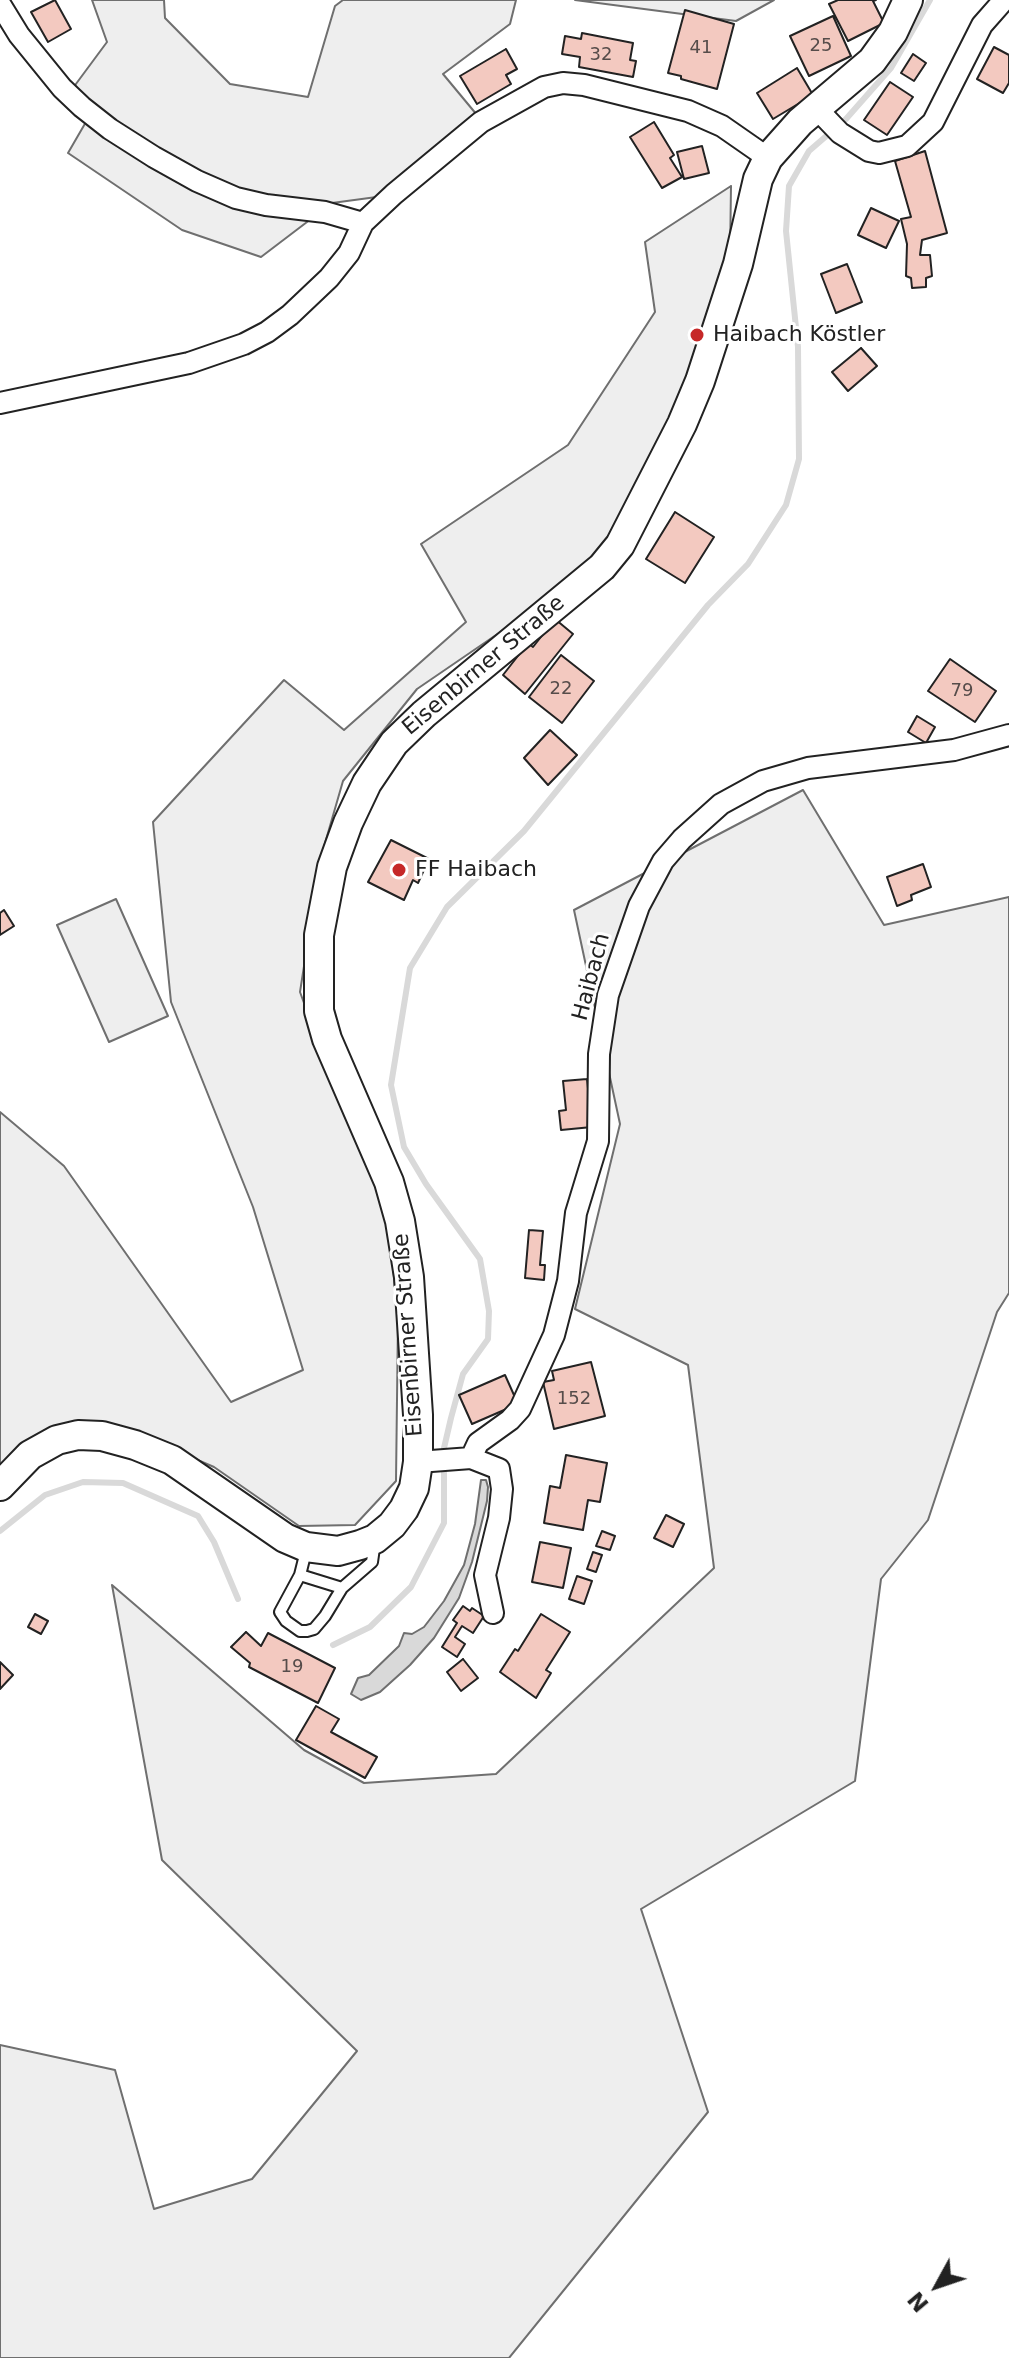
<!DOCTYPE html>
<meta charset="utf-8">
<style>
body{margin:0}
#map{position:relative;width:1009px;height:2358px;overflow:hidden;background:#fff;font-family:"DejaVu Sans",sans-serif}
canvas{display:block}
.north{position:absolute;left:897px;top:2246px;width:80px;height:80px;-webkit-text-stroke:6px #fff;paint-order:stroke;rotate:230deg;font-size:22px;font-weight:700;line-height:32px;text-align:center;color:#222}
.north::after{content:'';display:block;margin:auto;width:28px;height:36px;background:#222;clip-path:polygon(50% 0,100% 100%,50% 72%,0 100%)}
</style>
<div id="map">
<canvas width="1009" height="2358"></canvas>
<div class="north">N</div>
</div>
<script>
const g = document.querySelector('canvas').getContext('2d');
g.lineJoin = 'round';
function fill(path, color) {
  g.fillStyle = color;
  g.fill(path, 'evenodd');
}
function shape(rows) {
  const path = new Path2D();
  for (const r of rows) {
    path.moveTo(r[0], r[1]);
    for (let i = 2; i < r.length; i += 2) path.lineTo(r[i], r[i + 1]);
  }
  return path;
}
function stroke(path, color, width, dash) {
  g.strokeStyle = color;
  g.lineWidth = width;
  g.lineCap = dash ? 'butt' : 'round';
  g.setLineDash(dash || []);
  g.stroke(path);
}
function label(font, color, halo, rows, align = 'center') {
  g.font = font + ' "DejaVu Sans",sans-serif';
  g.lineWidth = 6;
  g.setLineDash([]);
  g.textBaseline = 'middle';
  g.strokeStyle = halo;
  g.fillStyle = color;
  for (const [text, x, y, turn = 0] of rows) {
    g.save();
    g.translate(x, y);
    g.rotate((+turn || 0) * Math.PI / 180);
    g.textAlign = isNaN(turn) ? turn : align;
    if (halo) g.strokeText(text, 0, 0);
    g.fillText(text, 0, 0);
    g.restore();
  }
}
const green = shape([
 [92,0,164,0,165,18,230,84,308,97,335,6,343,0,516,0,510,24,443,74,482,121,384,196,332,203,261,257,182,230,68,153,90,115,70,92,107,42,92,0],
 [575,0,774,0,736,21,575,0],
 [731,186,730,257,700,358,612,543,556,594,417,689,343,781,321,857,300,992,335,1088,387,1207,398,1318,396,1481,355,1525,299,1526,214,1467,132,1432,65,1425,0,1475,0,1112,64,1166,231,1402,303,1370,253,1207,171,1002,153,822,284,680,344,730,466,622,421,544,568,445,655,312,645,242,731,186],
 [803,790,884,925,1009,897,1009,1293,997,1312,928,1520,881,1579,855,1781,641,1909,708,2112,509,2358,0,2358,0,2045,115,2070,154,2209,252,2179,357,2051,162,1860,112,1585,304,1750,364,1783,496,1774,714,1568,688,1365,575,1309,620,1124,574,910,803,790],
 [116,899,168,1016,109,1042,57,925,116,899]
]);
fill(green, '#eee');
stroke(green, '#6f6f6f', 2);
const water = shape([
 [481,1480,486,1480,488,1487,487,1501,472,1562,459,1598,434,1638,410,1665,380,1692,361,1700,351,1694,358,1678,369,1675,399,1646,404,1633,412,1634,424,1627,444,1601,464,1565,475,1524,481,1480]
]);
fill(water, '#d9d9d9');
stroke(water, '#6f6f6f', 2);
stroke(shape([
 [0,1531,45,1495,83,1482,123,1483,198,1516,214,1542,238,1599],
 [333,1645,370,1627,411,1587,444,1523,444,1448,451,1418,463,1374,488,1339,489,1311,480,1259,426,1184,404,1147,391,1085,410,968,447,907,524,831,708,605,748,564,786,505,799,459,798,347,786,231,789,186,809,151,846,119,891,68,930,0]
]), '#d9d9d9', 6);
const building = shape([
 [55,0,71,29,48,42,31,12,55,0],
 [838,0,876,0,873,1,884,23,848,41,829,4,838,0],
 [685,10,734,24,717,89,681,79,681,76,668,73,685,10],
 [833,16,851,56,809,76,790,36,833,16],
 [582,33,633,43,630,60,636,61,633,77,579,67,580,57,562,54,565,36,581,39,582,33],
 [994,47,1009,55,1009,83,1003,93,977,79,994,47],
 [506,49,517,69,506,75,511,84,477,104,460,76,506,49],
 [913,54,926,63,914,81,901,73,913,54],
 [797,68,813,95,773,119,757,93,797,68],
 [890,82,913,97,887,135,864,120,890,82],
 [654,122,674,155,670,158,682,177,662,188,630,137,654,122],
 [702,146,709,173,684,179,677,152,702,146],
 [925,151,947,233,922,240,920,255,930,255,932,276,926,278,926,287,912,288,911,278,906,276,907,244,901,219,911,217,895,161,925,151],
 [871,208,899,221,886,248,858,235,871,208],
 [847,264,862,302,836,313,821,274,847,264],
 [861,348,877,366,848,391,832,372,861,348],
 [675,512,714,537,685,583,646,559,675,512],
 [555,619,573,634,525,694,503,675,528,643,533,647,555,619],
 [561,655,594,681,562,723,529,697,561,655],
 [950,659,996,691,975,722,928,691,950,659],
 [917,716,935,727,926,743,908,732,917,716],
 [550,730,577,755,548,785,524,758,550,730],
 [391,840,429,859,418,883,413,880,404,900,368,882,391,840],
 [923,864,931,887,911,895,912,900,897,906,887,877,923,864],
 [4,910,14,926,0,935,0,913,4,910],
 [587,1079,592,1127,561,1130,559,1111,566,1110,563,1081,587,1079],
 [529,1230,543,1231,540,1265,545,1265,544,1280,525,1278,529,1230],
 [591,1362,605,1416,554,1429,543,1382,554,1380,552,1371,591,1362],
 [505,1375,518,1404,472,1424,459,1395,505,1375],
 [566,1455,607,1463,600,1502,588,1500,583,1530,544,1523,550,1486,560,1488,566,1455],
 [666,1515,684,1524,673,1547,654,1538,666,1515],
 [602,1531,615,1536,610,1550,596,1546,602,1531],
 [540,1542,571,1548,563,1588,532,1582,540,1542],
 [593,1552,602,1555,596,1572,587,1569,593,1552],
 [577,1576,592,1581,584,1604,569,1599,577,1576],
 [463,1606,470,1611,472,1608,484,1616,473,1633,462,1626,455,1637,465,1644,457,1657,442,1647,457,1623,453,1620,463,1606],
 [35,1614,48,1621,41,1634,28,1627,35,1614],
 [541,1614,570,1632,546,1670,551,1673,536,1698,500,1672,515,1649,518,1651,541,1614],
 [246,1632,261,1646,268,1633,335,1668,318,1703,249,1667,250,1663,231,1647,246,1632],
 [463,1659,478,1678,461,1691,447,1672,463,1659],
 [0,1662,13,1675,0,1689,0,1662],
 [316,1706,339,1719,331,1732,377,1757,365,1778,296,1740,316,1706]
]);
fill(building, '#f3c9c0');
stroke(building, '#222', 2);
const lane = shape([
 [306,1551,300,1575,280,1612,286,1621,300,1631,307,1631,314,1629,325,1616,342,1588,372,1562,375,1541],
 [300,1575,342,1588]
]);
const street = shape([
 [0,4,19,35,62,88,82,107,110,129,154,157,197,181,236,198,266,205,325,212,363,223],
 [817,109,840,133,869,151,879,153,907,146,933,122,982,25,1004,0],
 [0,403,189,363,244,344,267,332,290,315,329,278,349,253,363,223,394,194,481,122,544,87,563,83,584,85,688,111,722,126,768,158],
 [471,1458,499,1469,502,1489,499,1518,485,1575,493,1613],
 [418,1462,471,1458,478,1443,510,1420,520,1409,554,1335,568,1281,576,1213,598,1141,599,1054,608,995,639,906,663,861,682,839,721,804,763,781,808,768,954,750,1009,735]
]);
const secondary = shape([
 [0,1486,30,1455,57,1440,78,1435,102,1436,135,1445,172,1460,285,1538,306,1547,338,1551,360,1545,375,1539,392,1525,404,1509,414,1488,418,1462,418,1415,409,1277,400,1221,389,1182,327,1039,319,1011,319,935,332,867,348,823,367,783,394,743,424,714,602,567,620,545,682,424,700,381,738,264,758,179,768,158,800,122,872,61,893,32,908,0]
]);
stroke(lane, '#222', 14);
stroke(street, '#222', 24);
stroke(secondary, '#222', 32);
stroke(lane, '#fff', 10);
stroke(street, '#fff', 20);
stroke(secondary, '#fff', 28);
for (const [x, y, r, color] of [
 [697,335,8,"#c62828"],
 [399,870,8,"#c62828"]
]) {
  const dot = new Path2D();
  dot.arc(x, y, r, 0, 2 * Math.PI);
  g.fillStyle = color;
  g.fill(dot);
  stroke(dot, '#fff', 3);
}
label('18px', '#564c4a', null, [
 ["25",821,46],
 ["41",701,48],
 ["32",601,55],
 ["22",561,689],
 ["79",962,691],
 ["152",574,1399],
 ["19",292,1667]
]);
label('22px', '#222', '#fff', [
 ["Haibach Köstler",713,335],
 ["FF Haibach",415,870]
], 'left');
label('22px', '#222', '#fff', [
 ["Eisenbirner Straße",484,666,-40],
 ["Haibach",592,977,-75],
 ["Eisenbirner Straße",409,1335,-94]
]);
</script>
